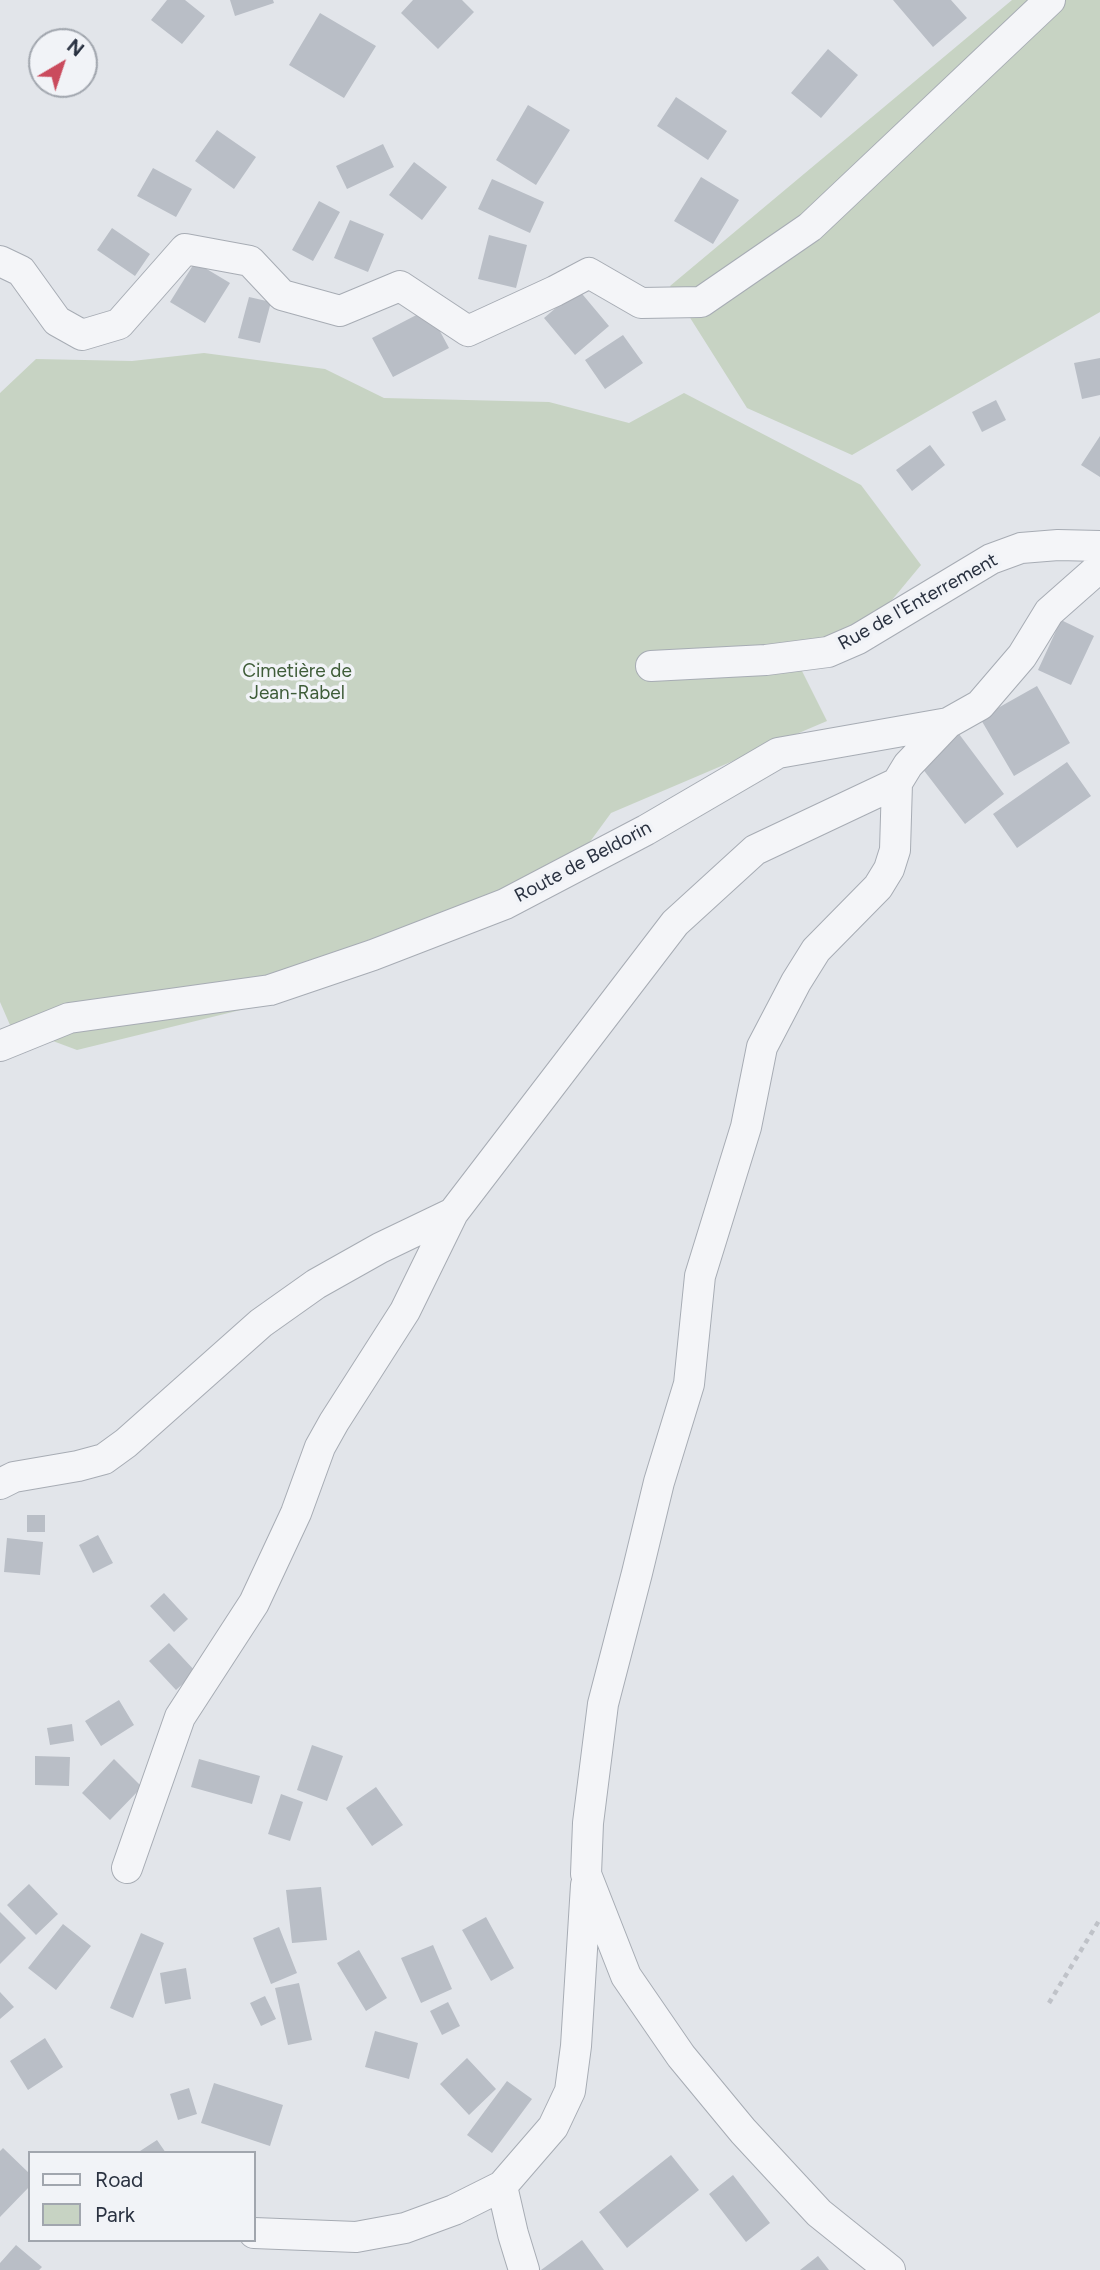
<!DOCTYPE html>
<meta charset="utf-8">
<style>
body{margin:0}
#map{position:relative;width:1100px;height:2270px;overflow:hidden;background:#e2e5ea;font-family:Figtree,sans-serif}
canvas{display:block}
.legend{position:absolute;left:28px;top:2151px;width:228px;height:91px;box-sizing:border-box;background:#f1f3f7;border:2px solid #a1a6ae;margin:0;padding:9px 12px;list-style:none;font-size:21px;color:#2a3241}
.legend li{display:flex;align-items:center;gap:14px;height:35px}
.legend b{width:35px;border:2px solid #a1a6ae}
.north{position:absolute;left:28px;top:28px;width:70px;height:70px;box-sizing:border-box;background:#f1f3f7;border:2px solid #a1a6ae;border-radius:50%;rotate:39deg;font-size:19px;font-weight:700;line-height:28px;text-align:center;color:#2a3241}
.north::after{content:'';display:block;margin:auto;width:24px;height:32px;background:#ca4b5d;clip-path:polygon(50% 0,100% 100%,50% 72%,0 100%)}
</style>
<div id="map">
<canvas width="1100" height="2270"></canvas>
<ul class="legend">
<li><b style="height:9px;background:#f4f5f8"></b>Road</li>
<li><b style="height:19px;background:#c7d3c3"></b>Park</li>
</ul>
<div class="north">N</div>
</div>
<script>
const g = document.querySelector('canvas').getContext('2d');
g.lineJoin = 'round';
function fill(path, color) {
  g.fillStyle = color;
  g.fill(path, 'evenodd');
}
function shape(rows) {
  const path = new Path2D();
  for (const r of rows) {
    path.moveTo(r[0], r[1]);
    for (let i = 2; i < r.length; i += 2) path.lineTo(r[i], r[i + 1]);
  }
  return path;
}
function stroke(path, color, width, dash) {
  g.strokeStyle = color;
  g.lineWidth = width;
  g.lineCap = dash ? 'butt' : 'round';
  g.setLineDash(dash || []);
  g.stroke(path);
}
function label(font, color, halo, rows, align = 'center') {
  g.font = font + ' Figtree,sans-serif';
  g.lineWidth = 7;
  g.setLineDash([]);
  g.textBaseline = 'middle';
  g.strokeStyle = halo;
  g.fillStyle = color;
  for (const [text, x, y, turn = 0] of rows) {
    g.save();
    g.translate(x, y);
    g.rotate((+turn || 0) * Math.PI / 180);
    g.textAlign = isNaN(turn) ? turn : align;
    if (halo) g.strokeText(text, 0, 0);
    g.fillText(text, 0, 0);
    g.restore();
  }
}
fill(shape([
 [1012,0,1100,0,1100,312,852,455,747,408,670,286],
 [204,353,325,369,384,398,549,402,629,423,684,393,861,485,921,565,877,618,798,663,827,721,611,813,570,869,253,1007,77,1050,10,1025,0,1002,0,393,36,359,132,361]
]), '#c7d3c3');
fill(shape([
 [167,0,185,0,205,16,182,44,151,20],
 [230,0,273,0,274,3,235,16],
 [413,0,462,0,474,12,438,49,401,13],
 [893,0,951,0,967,18,933,47],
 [320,13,376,46,344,98,289,65],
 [828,49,858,75,821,118,791,93],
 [676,97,727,131,708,160,657,126],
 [528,105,570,130,536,185,496,160],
 [217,130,256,157,234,189,195,161],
 [383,144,394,167,347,189,336,166],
 [414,162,447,187,422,220,389,195],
 [153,168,192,189,176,217,137,196],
 [701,177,739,200,713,244,674,221],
 [492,179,544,202,530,233,478,209],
 [319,201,340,212,313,261,292,250],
 [350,220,384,234,368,272,334,258],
 [112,228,150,254,135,276,97,250],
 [489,235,527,245,516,288,478,279],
 [195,262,230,283,205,323,170,302],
 [578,289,609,326,575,355,544,318],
 [249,297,271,302,260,343,238,338],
 [428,309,449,348,393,377,372,338],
 [623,335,643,363,605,389,585,360],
 [1100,358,1100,395,1082,399,1074,363],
 [996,400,1006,420,982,432,972,412],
 [1100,436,1100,477,1081,465],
 [930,445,945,465,912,491,896,470],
 [1061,620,1094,636,1071,685,1038,670],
 [1037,686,1070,743,1014,776,980,718],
 [959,734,1004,794,965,824,919,764],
 [1067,762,1091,796,1017,848,993,814],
 [27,1515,45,1515,45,1532,27,1532],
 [98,1535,113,1563,93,1573,79,1545],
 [7,1538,43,1542,40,1575,4,1572],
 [164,1593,188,1619,174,1632,150,1606],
 [169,1643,196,1672,176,1690,149,1661],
 [119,1700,134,1725,101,1746,85,1721],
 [72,1724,74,1741,50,1745,47,1728],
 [312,1745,343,1756,327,1801,297,1790],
 [35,1756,70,1757,69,1786,35,1785],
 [114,1759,142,1787,110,1820,82,1793],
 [199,1759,260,1776,252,1804,191,1787],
 [376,1787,403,1825,372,1846,346,1808],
 [281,1794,303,1802,290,1841,268,1834],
 [29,1884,58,1914,36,1935,7,1905],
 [321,1887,327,1940,292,1943,286,1890],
 [0,1912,26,1938,0,1964],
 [486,1917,514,1968,491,1981,462,1930],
 [63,1924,91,1946,56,1990,28,1968],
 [279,1927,297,1973,271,1984,253,1938],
 [141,1933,164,1943,133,2018,110,2008],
 [433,1945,452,1989,421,2003,401,1958],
 [359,1950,387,1998,366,2011,337,1963],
 [186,1968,191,1999,165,2004,160,1973],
 [299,1983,312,2040,288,2045,275,1988],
 [0,1992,14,2007,0,2019],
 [265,1996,276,2019,261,2026,250,2003],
 [448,2002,460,2026,442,2035,430,2011],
 [375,2031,418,2043,409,2079,365,2067],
 [45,2038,63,2067,28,2090,10,2061],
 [467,2058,496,2089,469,2115,440,2084],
 [507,2081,532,2099,492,2153,467,2135],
 [214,2083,283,2105,270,2146,201,2123],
 [189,2088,197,2114,178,2120,170,2094],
 [157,2140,166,2153,137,2153],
 [3,2148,30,2174,30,2186,0,2217,0,2151],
 [671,2155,699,2190,627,2248,599,2212],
 [733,2175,770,2223,746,2242,709,2194],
 [582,2240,604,2270,541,2270],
 [16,2245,42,2267,39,2270,0,2270,0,2263],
 [818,2256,829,2270,800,2270]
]), '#b9bec6');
const street = shape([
 [0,261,21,271,57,321,82,335,119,324,185,249,250,261,282,295,340,311,400,286,468,331,555,291,589,273,641,303,701,302,810,227,1050,0],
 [651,666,766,660,828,652,858,639,991,559,1021,548,1058,545,1100,546],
 [0,1046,69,1018,270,990,373,955,505,904,646,830,778,753,948,723,980,705,1022,656,1049,612,1100,567],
 [0,1484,14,1477,78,1466,104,1459,126,1443,261,1323,316,1284,380,1248,453,1213,675,923,755,850,897,783],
 [127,1868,180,1717,254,1603,296,1513,320,1447,334,1422,405,1311,453,1213],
 [502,2186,513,2234,524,2270],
 [254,2233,356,2237,405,2228,454,2210,502,2186,553,2127,570,2091,576,2046,586,1885],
 [890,2270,819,2213,743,2131,681,2056,626,1976,586,1874,588,1823,603,1704,637,1573,659,1482,689,1384,700,1276,746,1127,762,1047,796,982,816,950,878,887,889,869,895,850,897,783,908,765,948,723]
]);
stroke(street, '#a7acb4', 32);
stroke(shape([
 [1049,2003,1100,1919]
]), '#bfc2c8', 4.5, [5, 5]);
stroke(street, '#f4f5f8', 30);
label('19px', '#2a3241', '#f1f3f7', [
 ["Rue de l'Enterrement",918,602,-29],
 ["Route de Beldorin",583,862,-28]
]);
label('19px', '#3e5c38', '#f1f3f7', [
 ["Cimetière de",297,671],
 ["Jean-Rabel",297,693]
]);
</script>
